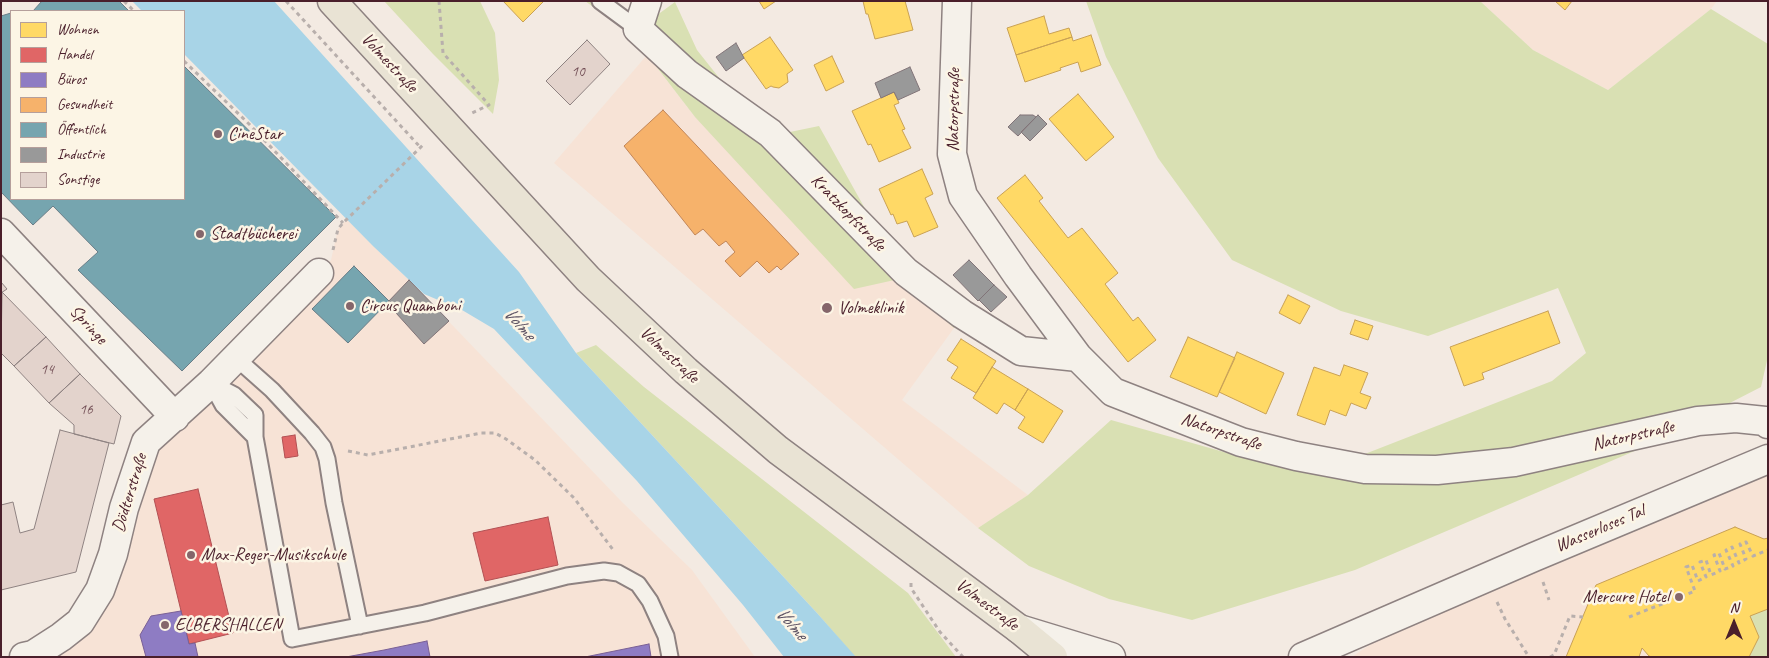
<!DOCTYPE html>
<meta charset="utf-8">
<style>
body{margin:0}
#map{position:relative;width:1769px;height:658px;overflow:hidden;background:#f3eae2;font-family:Caveat,sans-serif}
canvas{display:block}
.frame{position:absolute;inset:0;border:2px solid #4a1f2b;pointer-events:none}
.legend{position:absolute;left:10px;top:10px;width:175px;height:190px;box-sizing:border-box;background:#fcf5e5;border:1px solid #b59f9b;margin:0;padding:6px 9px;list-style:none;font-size:15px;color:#4a1f2b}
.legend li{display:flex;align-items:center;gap:10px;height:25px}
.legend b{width:25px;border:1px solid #b59f9b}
.north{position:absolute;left:1709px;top:598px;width:50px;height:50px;-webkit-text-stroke:4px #fcf5e5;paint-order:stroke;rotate:0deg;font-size:14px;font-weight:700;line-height:20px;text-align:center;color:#4a1f2b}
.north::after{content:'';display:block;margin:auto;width:18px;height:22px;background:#4a1f2b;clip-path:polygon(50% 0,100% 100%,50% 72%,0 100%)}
</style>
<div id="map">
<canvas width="1769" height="658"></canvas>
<div class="frame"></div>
<ul class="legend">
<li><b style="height:14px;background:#ffd966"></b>Wohnen</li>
<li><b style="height:14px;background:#e06666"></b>Handel</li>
<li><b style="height:14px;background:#8e7cc3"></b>Büros</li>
<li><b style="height:14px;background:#f6b26b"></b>Gesundheit</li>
<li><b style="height:14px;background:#76a5af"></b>Öffentlich</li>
<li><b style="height:14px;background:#999"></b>Industrie</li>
<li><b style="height:14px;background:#e3d3cc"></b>Sonstige</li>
</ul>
<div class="north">N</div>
</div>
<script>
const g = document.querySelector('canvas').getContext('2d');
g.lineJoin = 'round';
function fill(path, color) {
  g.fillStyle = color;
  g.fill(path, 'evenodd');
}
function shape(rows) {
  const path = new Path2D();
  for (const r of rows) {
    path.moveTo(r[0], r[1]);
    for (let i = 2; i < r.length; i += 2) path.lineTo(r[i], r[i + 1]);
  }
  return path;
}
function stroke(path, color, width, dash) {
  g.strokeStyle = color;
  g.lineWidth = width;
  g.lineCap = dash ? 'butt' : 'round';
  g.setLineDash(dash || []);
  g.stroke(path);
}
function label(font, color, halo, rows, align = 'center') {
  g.font = font + ' Caveat,sans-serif';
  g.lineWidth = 5;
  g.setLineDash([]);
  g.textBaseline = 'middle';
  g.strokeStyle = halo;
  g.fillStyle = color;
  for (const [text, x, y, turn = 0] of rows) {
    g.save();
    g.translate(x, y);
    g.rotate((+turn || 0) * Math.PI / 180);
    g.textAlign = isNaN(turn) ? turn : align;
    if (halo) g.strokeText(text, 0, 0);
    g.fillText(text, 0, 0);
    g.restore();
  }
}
fill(shape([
 [1480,1,1717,1,1711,9,1608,90,1533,50],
 [647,55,695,117,899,279,954,328,902,400,1028,495,978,528,554,163],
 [347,219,409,280,622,502,692,570,755,657,24,657,80,622,146,442,319,273,331,260,338,229],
 [1768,459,1768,657,1352,657,1434,601]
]), '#f7e3d6');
fill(shape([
 [384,1,480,1,495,33,499,80,493,114,433,54],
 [585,1,610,1,638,29,675,2,697,50,724,84,790,132,819,126,873,223,967,309,954,328,899,279,854,289,695,117,632,35],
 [1086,1,1480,1,1533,50,1608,90,1711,9,1768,44,1768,356,1761,387,1644,447,1355,570,1192,620,1109,599,1029,566,978,528,1028,495,1111,420,1238,456,1302,467,1352,459,1552,381,1586,353,1558,288,1428,336,1341,311,1232,260,1158,158,1106,57],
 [596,345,644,387,908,593,956,657,855,657,817,613,576,353],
 [1768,609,1768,657,1749,657,1759,637,1750,616]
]), '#d9e0b3');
fill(shape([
 [132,1,274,1,519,272,576,353,817,613,856,657,784,657,743,605,637,481,494,329,462,310,424,294,373,246,184,54,184,11,142,11]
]), '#a8d4e7');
const homes = shape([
 [503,1,544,1,523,22,503,1],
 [759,1,776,1,764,9,759,1],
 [863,1,905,1,913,30,875,39,868,14,866,14,863,1],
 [1555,1,1572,1,1565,10,1555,1],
 [1044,16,1049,34,1069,28,1072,37,1016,55,1007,28,1044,16],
 [1091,35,1101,65,1081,72,1078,62,1060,68,1061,70,1025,82,1016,55,1072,37,1073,41,1091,35],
 [770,37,793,70,787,74,788,82,779,88,773,87,771,86,766,89,742,55,770,37],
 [832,56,844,82,826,91,814,65,832,56],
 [894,92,899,103,894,105,905,129,902,130,911,148,879,162,871,144,868,145,852,111,894,92],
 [1078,94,1114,137,1086,161,1049,119,1078,94],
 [922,169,933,194,925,198,938,227,914,237,907,221,897,224,893,214,891,215,879,189,922,169],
 [1025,175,1043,198,1039,201,1068,238,1082,228,1118,273,1105,284,1133,321,1138,317,1156,340,1128,362,997,198,1025,175],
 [1288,295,1310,306,1300,324,1279,313,1288,295],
 [1548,311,1560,343,1482,373,1484,379,1464,386,1450,347,1548,311],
 [1355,320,1373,326,1368,340,1350,334,1355,320],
 [1188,337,1235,358,1217,397,1170,377,1188,337],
 [961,339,996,361,976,393,951,378,958,367,947,360,961,339],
 [1237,352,1284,373,1266,414,1219,392,1237,352],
 [1344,365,1368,373,1360,393,1371,397,1366,409,1351,403,1346,416,1330,410,1325,425,1297,415,1314,367,1340,376,1344,365],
 [992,367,1028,389,1015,410,1004,403,997,414,973,398,992,367],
 [1028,389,1063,411,1043,443,1018,428,1025,417,1015,410,1028,389],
 [1735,527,1764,539,1768,538,1768,609,1750,616,1759,637,1749,657,1652,657,1649,656,1642,648,1639,657,1566,657,1596,585,1735,527]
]);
fill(homes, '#ffd966');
stroke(homes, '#c9a154', 1);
const shops = shape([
 [295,435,298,456,285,458,282,437,295,435],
 [198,489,233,633,189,644,154,499,198,489],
 [548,517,558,565,485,581,473,533,548,517]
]);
fill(shops, '#e06666');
stroke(shops, '#b35154', 1);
const offices = shape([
 [181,611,189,644,195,643,198,657,146,657,140,635,151,616,181,611],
 [427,641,430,657,346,657,384,650,427,641],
 [649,644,651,657,585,657,649,644]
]);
fill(offices, '#8e7cc3');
stroke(offices, '#7a6095', 1);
const health = shape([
 [663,110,799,254,781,270,777,266,769,273,757,261,740,277,725,261,735,252,726,241,719,246,703,229,695,235,624,146,663,110]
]);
fill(health, '#f6b26b');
stroke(health, '#c28658', 1);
const public = shape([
 [42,1,119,1,129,11,33,11,42,1],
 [11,13,11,199,184,199,184,66,336,217,182,371,78,270,98,252,53,206,33,225,1,192,1,16,11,13],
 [354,266,389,301,348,343,312,309,354,266]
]);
fill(public, '#76a5af');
stroke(public, '#697d87', 1);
const industry = shape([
 [736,43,744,58,726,71,716,57,736,43],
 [910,67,920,90,898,100,894,92,881,98,875,83,910,67],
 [1020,115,1033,115,1036,117,1018,136,1008,127,1020,115],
 [1038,115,1047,124,1030,141,1021,132,1038,115],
 [969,260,994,285,978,301,953,275,969,260],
 [409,280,449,321,424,344,387,303,409,280],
 [994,285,1007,297,991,312,979,300,994,285]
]);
fill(industry, '#999');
stroke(industry, '#817478', 1);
const building = shape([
 [587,40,610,64,570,105,546,81,587,40],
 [1,282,7,289,1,293,1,282],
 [2,292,46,337,14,366,1,353,2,292],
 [46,337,80,374,49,403,14,366,46,337],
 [80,374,121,416,114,444,74,434,74,425,49,403,80,374],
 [60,430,109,443,76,572,1,590,1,505,13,502,20,533,34,529,60,430]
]);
fill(building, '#e3d3cc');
stroke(building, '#8e8281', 1);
const lane = shape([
 [600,1,638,29],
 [236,358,272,390,312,433,323,447,327,459,334,503,360,626],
 [211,383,234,395,255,415,255,437,292,639,425,613,567,576,604,571,618,573,638,584,650,601,666,636,670,657],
 [211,383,223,405,255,437]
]);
const street = shape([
 [647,1,638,29,687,74,770,133,906,272,962,314,1021,351,1078,357],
 [957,1,952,154,963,196,1018,276,1078,357,1113,392,1241,442,1296,456,1365,469,1437,470,1514,462,1698,421,1736,418,1765,421,1768,424],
 [1,233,175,417],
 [24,657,33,655,61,637,80,622,100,590,113,554,124,508,146,442,211,383,319,273]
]);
const secondary = shape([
 [1019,629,1111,657],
 [1303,657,1534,557,1768,459]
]);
const primary = shape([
 [332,1,588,279,686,371,778,450,1019,629,1053,657]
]);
stroke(lane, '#8e8281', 19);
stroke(street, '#8e8281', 31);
stroke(secondary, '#8e8281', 31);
stroke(primary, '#8e8281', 31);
stroke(shape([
 [124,1,134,11],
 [286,1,421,148],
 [439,1,443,53,489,105,472,113],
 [184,61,249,124,343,223],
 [333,250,338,229,343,223,425,143],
 [348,451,368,455,481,433,495,433,506,439,535,460,574,498,614,551],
 [1543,582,1549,600],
 [911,583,911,588,940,632,963,657],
 [1497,602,1505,619,1529,657],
 [1629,617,1695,591,1686,567,1692,565,1698,581,1706,577,1700,562,1706,560,1711,575,1720,571,1714,555,1719,553,1725,569,1733,566,1726,550,1732,547,1739,563,1746,559,1740,544,1746,542,1753,556,1768,550],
 [1550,657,1554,655,1570,616,1583,617]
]), '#b8afac', 3, [4, 4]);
stroke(lane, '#f5f1ea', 15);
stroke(street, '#f5f1ea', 28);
stroke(secondary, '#f5f1ea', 28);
stroke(primary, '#e9e3d4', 28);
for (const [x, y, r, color] of [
 [218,134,5,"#85666b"],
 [200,234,5,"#85666b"],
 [350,306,5,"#85666b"],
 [827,308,6,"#85666b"],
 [191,555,5,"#85666b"],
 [1679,597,5,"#85666b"],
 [165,625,5,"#85666b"]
]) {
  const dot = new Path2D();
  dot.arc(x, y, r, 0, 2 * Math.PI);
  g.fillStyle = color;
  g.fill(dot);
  stroke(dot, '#fcf5e5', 2);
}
label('15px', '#724e55', null, [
 ["10",578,72],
 ["14",47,370],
 ["16",86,410]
]);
label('18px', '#4a1f2b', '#fcf5e5', [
 ["Volmestraße",389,63,47],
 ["Natorpstraße",954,110,-89],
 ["Kratzkopfstraße",848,213,46],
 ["Springe",88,325,47],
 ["Volmestraße",669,355,43],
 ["Natorpstraße",1221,432,19],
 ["Natorpstraße",1633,436,-13],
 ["Dödterstraße",130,493,-73],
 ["Wasserloses Tal",1600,529,-23],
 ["Volmestraße",987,605,37]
]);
label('18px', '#4a1f2b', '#fcf5e5', [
 ["CineStar",228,134],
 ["Stadtbücherei",210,234],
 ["Circus Quamboni",360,306],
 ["Volmeklinik",838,308],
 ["Max-Reger-Musikschule",201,555],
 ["Mercure Hotel",1669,597,"right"],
 ["ELBERSHALLEN",175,625]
], 'left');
label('italic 19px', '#5d5364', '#fcf5e5', [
 ["Volme",519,324,48],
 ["Volme",791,624,48]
]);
</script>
